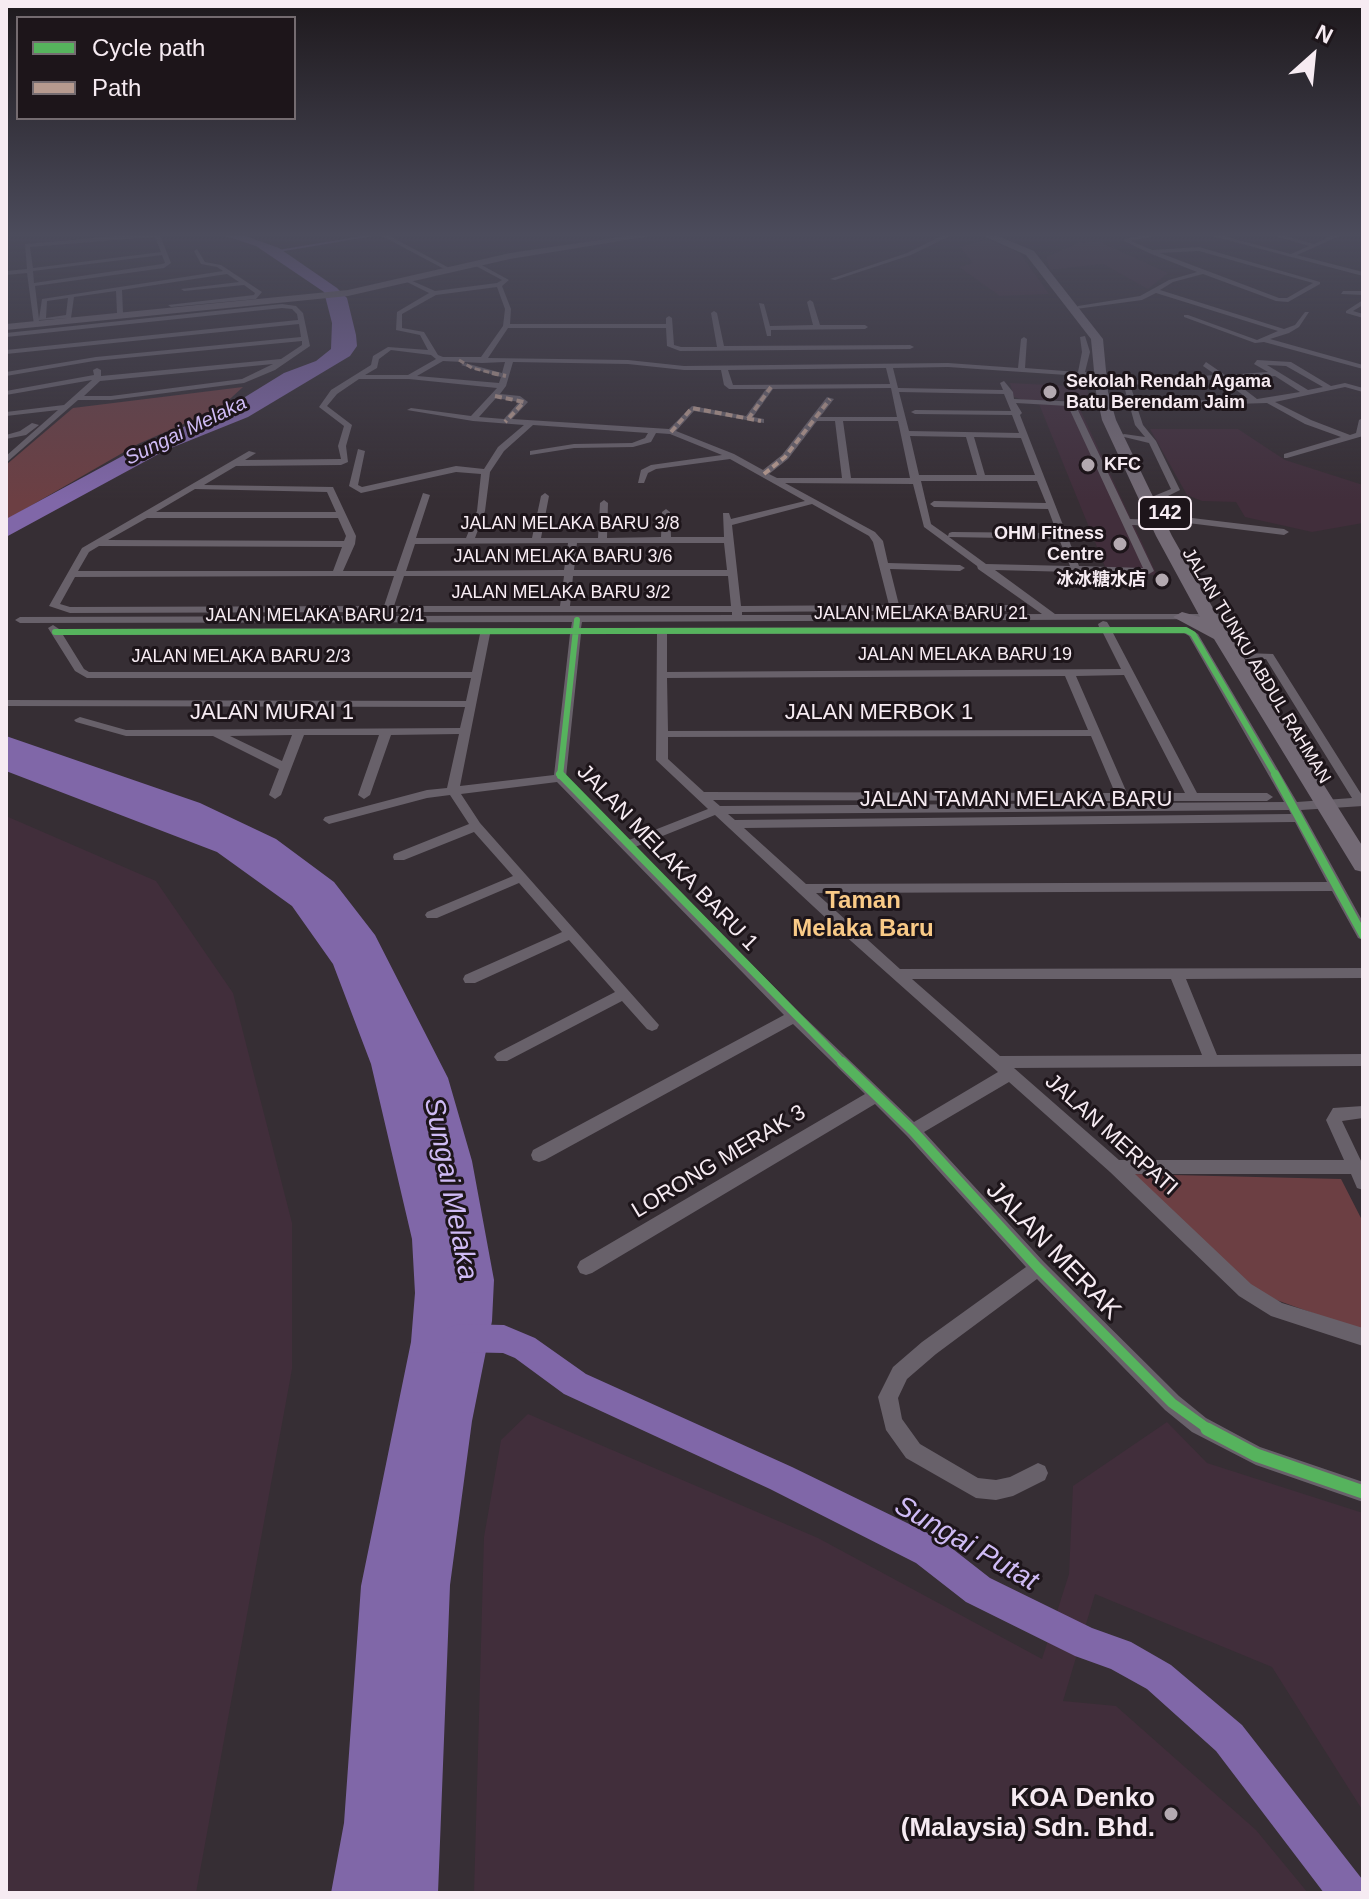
<!DOCTYPE html>
<meta charset="utf-8">
<style>
body{margin:0}
#map{position:relative;width:1369px;height:1899px;overflow:hidden;background:#362e34;font-family:Arial,sans-serif}
canvas{display:block}
.frame{position:absolute;inset:0;border:8px solid #f6ebf2;pointer-events:none}
.legend{position:absolute;left:16px;top:16px;width:280px;height:104px;box-sizing:border-box;background:#1d151a;border:2px solid #746b70;margin:0;padding:10px 14px;list-style:none;font-size:24px;color:#f6ebf2}
.legend li{display:flex;align-items:center;gap:16px;height:40px}
.legend b{width:40px;border:2px solid #746b70}
.north{position:absolute;left:1273px;top:16px;width:80px;height:80px;-webkit-text-stroke:6px #1d151a;paint-order:stroke;rotate:27deg;font-size:22px;font-weight:700;line-height:32px;text-align:center;color:#f6ebf2}
.north::after{content:'';display:block;margin:auto;width:28px;height:36px;background:#f6ebf2;clip-path:polygon(50% 0,100% 100%,50% 72%,0 100%)}
</style>
<div id="map">
<canvas width="1369" height="1899"></canvas>
<div class="frame"></div>
<ul class="legend">
<li><b style="height:10px;background:#56b35d"></b>Cycle path</li>
<li><b style="height:10px;background:#b69a8f"></b>Path</li>
</ul>
<div class="north">N</div>
</div>
<script>
const g = document.querySelector('canvas').getContext('2d');
g.lineJoin = 'round';
function fill(path, color) {
  g.fillStyle = color;
  g.fill(path, 'evenodd');
}
function shape(rows) {
  const path = new Path2D();
  for (const r of rows) {
    path.moveTo(r[0], r[1]);
    for (let i = 2; i < r.length; i += 2) path.lineTo(r[i], r[i + 1]);
  }
  return path;
}
function stroke(path, color, width, dash) {
  g.strokeStyle = color;
  g.lineWidth = width;
  g.lineCap = dash ? 'butt' : 'round';
  g.setLineDash(dash || []);
  g.stroke(path);
}
function label(font, color, halo, rows, align = 'center') {
  g.font = font + ' Arial,"Noto Sans SC",sans-serif';
  g.lineWidth = 6;
  g.setLineDash([]);
  g.textBaseline = 'middle';
  g.strokeStyle = halo;
  g.fillStyle = color;
  for (const [text, x, y, turn = 0] of rows) {
    g.save();
    g.translate(x, y);
    g.rotate((+turn || 0) * Math.PI / 180);
    g.textAlign = isNaN(turn) ? turn : align;
    if (halo) g.strokeText(text, 0, 0);
    g.fillText(text, 0, 0);
    g.restore();
  }
}
fill(shape([
 [987,239,1020,253,1049,294,1000,296,959,267,973,263,960,247],
 [1098,241,1168,273,1148,289,1103,264,1050,270,1046,257,1078,243],
 [1010,383,1087,387,1089,400,1023,400,1014,397],
 [1039,404,1078,405,1157,575,1108,574],
 [1150,429,1238,429,1285,460,1363,485,1363,523,1312,532,1245,517,1236,502,1202,501,1187,495],
 [6,816,156,881,233,993,292,1223,292,1369,196,1893,6,1893],
 [528,1414,818,1538,1042,1659,1069,1574,1073,1486,1167,1422,1207,1463,1363,1513,1363,1811,1272,1667,1095,1594,1063,1701,1116,1706,1256,1830,1308,1893,474,1893,484,1537,501,1440]
]), '#412e3b');
fill(shape([
 [243,387,220,408,138,444,6,520,6,465,73,408],
 [1130,1174,1341,1179,1363,1222,1363,1331,1254,1292]
]), '#6c3f43');
fill(shape([
 [222,235,243,235,279,248,337,288,347,298,356,335,357,346,350,356,248,417,166,450,6,537,6,519,152,440,224,410,284,373,316,361,331,349,332,323,324,292,256,246],
 [6,736,200,803,276,839,334,882,375,935,448,1078,472,1161,494,1280,492,1321,472,1421,450,1585,438,1893,331,1893,344,1823,361,1586,411,1342,415,1293,412,1239,371,1064,333,964,292,906,217,852,6,771]
]), '#8067a8');
stroke(shape([
 [278,251,374,235]
]), '#8067a8', 2);
fill(shape([
 [458,1324,504,1325,535,1338,586,1374,792,1467,940,1539,990,1578,1092,1628,1131,1642,1171,1665,1242,1725,1362,1879,1363,1893,1324,1893,1216,1751,1147,1689,1111,1669,1075,1656,966,1602,916,1563,770,1489,564,1394,515,1358,503,1353,458,1352,448,1348,443,1338,448,1328,458,1324]
]), '#8067a8');
fill(shape([
 [127,235,160,235,171,263,164,268,35,286,39,319,42,299,223,271,217,267,201,264,194,251,197,249,205,262,221,265,262,292,256,299,171,307,168,305,254,295,255,293,244,285,184,291,181,289,239,282,227,274,122,290,123,313,120,315,117,313,116,291,74,297,71,318,39,320,38,325,34,325,27,273,6,275,6,271,27,269,25,244,127,235],
 [155,237,161,252,33,268,30,247,155,237],
 [162,255,165,263,162,264,34,283,33,271,162,255],
 [68,298,66,315,46,318,47,301,68,298],
 [380,235,388,235,453,270,448,271,380,235],
 [943,235,952,235,911,255,835,280,830,279,907,253,943,235],
 [1142,235,1159,235,1131,241,1152,250,1199,247,1320,282,1320,284,1288,302,1276,301,1203,274,1173,282,1160,290,1284,329,1295,325,1305,312,1309,312,1299,327,1289,333,1270,339,1363,365,1363,369,1264,342,1255,343,1184,317,1184,315,1188,315,1257,340,1278,331,1156,293,1142,300,1076,309,1078,306,1140,296,1169,280,1197,272,1149,253,1122,240,1142,235],
 [1199,251,1313,283,1287,298,1279,298,1160,253,1199,251],
 [1208,235,1220,235,1291,254,1309,246,1271,235,1282,235,1314,244,1333,235,1342,235,1297,255,1363,272,1363,276,1208,235],
 [476,262,509,280,502,286,511,309,510,324,666,324,666,318,669,316,672,318,674,345,681,347,717,347,711,313,714,311,717,313,724,346,910,345,914,347,910,349,680,351,667,346,666,328,508,328,488,358,628,360,684,366,948,363,1018,368,1021,339,1024,337,1027,339,1025,368,1078,372,1082,352,1080,337,1085,336,1090,352,1085,372,1108,374,1112,376,1111,378,948,367,893,368,898,388,1003,390,1000,383,1004,381,1013,392,1014,399,1081,402,1106,399,1106,403,1103,403,1076,406,1130,519,1158,520,1163,523,1158,526,1132,525,1154,571,1149,574,995,570,1055,614,1224,614,1229,617,1228,619,582,622,581,628,1099,627,1098,624,1103,621,1107,622,1110,627,1186,627,1198,634,1297,802,1352,798,1266,659,1246,659,1241,656,1246,653,1273,654,1363,797,1363,806,1301,810,1363,922,1363,940,1358,938,1332,891,816,893,900,969,1363,968,1363,978,1186,979,1217,1055,1363,1054,1363,1066,1014,1068,1119,1160,1344,1160,1326,1120,1333,1108,1363,1106,1363,1118,1342,1121,1363,1165,1363,1190,1357,1188,1351,1174,1135,1174,1251,1284,1282,1303,1363,1328,1363,1346,1271,1316,1239,1296,1110,1172,1009,1082,924,1132,1044,1262,1179,1396,1206,1418,1260,1447,1363,1482,1363,1502,1256,1465,1192,1432,1165,1410,1037,1279,936,1354,907,1379,898,1398,902,1419,920,1444,978,1478,996,1480,1010,1477,1038,1463,1045,1466,1048,1473,1045,1480,1013,1496,996,1500,976,1498,906,1458,886,1430,878,1397,893,1367,922,1342,1026,1267,907,1136,875,1104,592,1273,586,1275,580,1273,577,1267,580,1261,865,1094,793,1024,545,1160,539,1162,533,1160,531,1155,533,1150,784,1015,557,782,461,794,480,823,659,1025,657,1029,652,1031,647,1029,622,1001,507,1061,497,1061,494,1057,497,1053,615,992,569,940,475,983,465,983,463,979,465,975,562,932,519,883,437,918,427,918,425,915,427,912,513,876,474,832,404,860,394,860,393,857,394,854,469,824,450,795,427,798,329,824,323,820,325,817,427,790,447,788,459,734,391,735,370,795,364,799,358,795,379,735,304,735,281,795,275,799,269,795,279,769,213,736,126,736,76,722,74,720,80,717,126,730,460,728,465,707,6,706,6,700,466,701,471,678,87,678,75,671,48,628,53,625,59,629,571,628,572,622,20,623,15,620,20,617,381,616,382,612,70,613,49,606,82,548,249,451,256,453,245,460,341,459,338,446,344,426,319,407,331,390,371,365,373,356,388,347,428,350,420,335,396,330,397,312,429,293,403,280,408,279,435,291,497,283,502,280,474,265,476,262],
 [497,287,505,309,503,326,481,357,443,357,438,355,424,332,402,328,402,314,436,295,497,287],
 [391,350,431,355,436,359,408,375,365,375,377,368,379,359,391,350],
 [443,361,482,363,505,362,502,373,465,363,461,365,501,377,499,383,417,376,443,361],
 [513,362,628,364,684,370,721,370,724,385,729,389,766,389,746,416,692,406,669,429,512,419,528,402,520,396,500,394,506,386,513,362],
 [886,368,890,384,733,385,728,370,886,368],
 [359,379,409,379,497,388,471,416,411,408,407,410,473,421,524,425,498,447,484,469,456,466,362,487,358,485,365,451,358,449,349,486,361,493,456,472,481,474,477,511,466,538,416,538,430,495,423,493,396,571,343,571,355,544,356,536,333,487,204,485,236,466,341,465,348,462,346,446,352,425,327,406,337,394,359,379],
 [891,388,897,417,820,417,834,399,827,397,782,455,763,470,734,454,676,431,694,411,764,423,764,419,753,417,773,389,891,388],
 [899,392,1004,394,1011,411,915,410,911,412,915,414,1012,415,1019,433,909,431,899,392],
 [496,398,519,402,504,419,479,417,496,398],
 [1016,403,1068,406,1143,568,1079,566,1020,415,1022,413,1016,403],
 [817,421,835,421,842,478,777,478,769,474,788,459,817,421],
 [843,421,898,421,910,478,851,478,843,421],
 [533,425,648,433,645,438,632,443,574,444,530,451,530,455,574,448,633,447,651,442,656,433,670,434,722,455,651,465,641,470,638,483,644,483,648,473,656,469,730,459,805,501,731,519,729,513,723,513,724,537,671,537,670,512,666,509,662,512,661,537,607,538,608,503,604,500,600,503,598,538,541,538,549,496,545,493,541,496,532,538,475,538,485,511,490,472,504,451,533,425],
 [910,436,966,437,977,475,919,475,910,436],
 [974,437,1021,438,1035,475,985,475,974,437],
 [921,481,1037,481,1046,503,934,501,930,504,934,507,1048,509,1057,533,952,532,949,533,948,536,931,524,921,481],
 [785,483,913,484,924,527,977,566,978,569,1042,614,901,615,900,611,1018,611,1023,608,1018,605,899,605,890,569,960,571,965,568,960,565,888,563,883,541,875,532,785,483],
 [195,489,327,492,336,512,156,512,195,489],
 [812,504,869,536,873,542,889,605,741,606,732,525,812,504],
 [147,518,338,518,346,536,344,541,108,540,147,518],
 [949,537,1059,539,1070,566,986,564,949,537],
 [568,543,564,570,406,571,415,544,568,543],
 [577,543,724,543,727,570,574,570,577,543],
 [99,546,342,547,333,571,78,571,89,552,99,546],
 [339,576,394,576,384,606,70,607,60,604,75,577,339,576],
 [404,576,564,576,560,606,394,606,404,576],
 [573,576,728,576,731,606,570,606,573,576],
 [890,611,891,615,742,615,742,612,890,611],
 [392,612,732,612,732,615,391,616,392,612],
 [1103,633,1121,669,667,672,667,634,1103,633],
 [1113,633,1184,633,1189,636,1284,802,1131,803,1130,801,1267,801,1273,797,1267,793,1197,793,1113,633],
 [480,634,472,672,89,672,84,669,63,635,480,634],
 [490,634,570,634,554,775,460,786,490,634],
 [581,634,657,634,656,760,708,809,629,840,566,777,581,634],
 [1124,675,1185,793,1127,793,1076,676,1124,675],
 [1065,676,1088,730,668,731,667,678,1065,676],
 [292,735,282,761,230,736,292,735],
 [1091,736,1115,793,704,792,668,759,668,737,1091,736],
 [713,800,1118,801,1119,803,720,806,713,800],
 [1289,810,1291,814,735,820,728,814,1289,810],
 [715,815,842,933,998,1072,914,1122,799,1012,635,847,715,815],
 [1295,822,1327,882,806,884,744,828,1295,822],
 [912,979,1171,979,1202,1055,1000,1056,912,979],
 [1343,291,1363,291,1363,295,1341,294,1343,291],
 [810,300,813,302,820,325,865,325,868,327,865,329,771,330,771,336,767,336,759,303,764,304,770,326,813,325,807,302,810,300],
 [1363,300,1363,305,1353,311,1363,314,1363,318,1346,313,1346,311,1363,300],
 [282,304,296,306,303,313,310,346,275,370,244,383,111,400,78,400,6,463,6,456,58,410,6,416,6,412,64,405,92,380,6,395,6,391,94,375,93,370,97,368,101,370,101,376,281,359,302,345,302,341,94,361,6,376,6,372,96,357,301,337,299,324,6,354,6,350,298,320,297,314,292,309,282,308,6,337,6,333,282,304],
 [273,364,242,379,111,396,84,396,100,381,273,364],
 [1257,360,1291,362,1331,386,1345,383,1363,388,1363,392,1345,387,1275,402,1311,420,1350,435,1356,433,1359,420,1363,418,1363,436,1287,458,1284,458,1284,454,1341,437,1305,424,1267,403,1137,407,1143,425,1156,441,1180,490,1160,500,1154,500,1154,496,1171,489,1149,443,1120,436,1124,434,1145,437,1135,425,1130,407,1114,407,1106,411,1102,409,1103,407,1112,403,1128,402,1123,381,1216,375,1203,366,1206,362,1225,375,1268,372,1254,364,1257,360],
 [1267,365,1286,366,1323,387,1308,390,1267,365],
 [1275,376,1300,392,1257,399,1231,379,1275,376],
 [1222,379,1248,399,1136,402,1130,385,1222,379],
 [32,423,39,425,26,435,6,439,6,435,20,431,32,423],
 [1167,515,1284,529,1289,532,1284,535,1164,520,1162,518,1167,515]
]), '#68616a');
fill(shape([
 [633,235,657,235,510,259,348,296,6,330,6,324,348,290,510,253,633,235]
]), '#6c636c');
fill(shape([
 [981,235,996,235,1034,251,1103,339,1108,392,1116,420,1172,536,1218,617,1363,847,1363,872,1355,870,1214,639,1173,617,1182,612,1200,617,1156,536,1102,420,1096,392,1091,339,1026,255,981,235]
]), '#736a75');
stroke(shape([
 [459,360,472,368,500,375]
]), '#b69a8f', 3, [6, 3]);
stroke(shape([
 [492,373,506,376],
 [495,396,524,402,505,422],
 [748,419,771,387],
 [671,432,692,408,761,421],
 [764,474,785,457,830,399]
]), '#b69a8f', 4, [7, 4]);
stroke(shape([
 [55,632,1186,630,1193,634,1276,776],
 [560,776,577,620]
]), '#56b35d', 6);
stroke(shape([
 [560,774,844,1064],
 [1275,774,1363,935]
]), '#56b35d', 8);
stroke(shape([
 [842,1062,913,1131,1038,1268,1172,1403,1211,1431]
]), '#56b35d', 10);
stroke(shape([
 [1207,1429,1256,1455,1363,1492]
]), '#56b35d', 13);
const sky = g.createLinearGradient(0, 0, 0, 501);
sky.addColorStop(0, '#1e191d');
sky.addColorStop(0.47, '#4c4c5c');
sky.addColorStop(1, '#4c4c5c00');
g.fillStyle = sky;
g.fillRect(0, 0, 1369, 501);
for (const [x, y, r, color] of [
 [1050,392,8,"#b3a9b0"],
 [1088,465,8,"#b3a9b0"],
 [1120,544,8,"#b3a9b0"],
 [1162,580,8,"#b3a9b0"],
 [1171,1814,8,"#b3a9b0"]
]) {
  const dot = new Path2D();
  dot.arc(x, y, r, 0, 2 * Math.PI);
  g.fillStyle = color;
  g.fill(dot);
  stroke(dot, '#1d151a', 3);
}
label('bold 18px', '#f6ebf2', '#1d151a', [
 ["Sekolah Rendah Agama",1066,382],
 ["Batu Berendam Jaim",1066,403],
 ["KFC",1104,465],
 ["OHM Fitness",1104,534,"right"],
 ["Centre",1104,555,"right"],
 ["冰冰糖水店",1146,580,"right"]
], 'left');
label('18px', '#f6ebf2', '#1d151a', [
 ["JALAN MELAKA BARU 3/8",570,524],
 ["JALAN MELAKA BARU 3/6",563,557],
 ["JALAN MELAKA BARU 3/2",561,593],
 ["JALAN MELAKA BARU 21",921,614],
 ["JALAN MELAKA BARU 2/1",315,616],
 ["JALAN MELAKA BARU 19",965,655],
 ["JALAN MELAKA BARU 2/3",241,657],
 ["JALAN TUNKU ABDUL RAHMAN",1256,666,59]
]);
label('italic 20px', '#cfbbf5', '#1d151a', [
 ["Sungai Melaka",186,431,-26]
]);
for (const [x, y, w] of [
 [1165,513,52]
]) {
  const box = new Path2D();
  box.roundRect(x - w / 2, y - 16, w, 32, 6);
  g.fillStyle = '#1d151a';
  g.fill(box);
  stroke(box, '#f6ebf2', 2);
}
label('bold 20px', '#f6ebf2', null, [
 ["142",1165,513]
]);
label('22px', '#f6ebf2', '#1d151a', [
 ["JALAN MURAI 1",272,713],
 ["JALAN MERBOK 1",879,713],
 ["JALAN TAMAN MELAKA BARU",1016,800],
 ["JALAN MELAKA BARU 1",667,858,46],
 ["JALAN MERPATI",1111,1135,42],
 ["LORONG MERAK 3",719,1162,-31]
]);
label('bold 24px', '#f9ca87', '#1d151a', [
 ["Taman",863,901],
 ["Melaka Baru",863,929]
]);
label('26px', '#f6ebf2', '#1d151a', [
 ["JALAN MERAK",1053,1251,46]
]);
label('bold 26px', '#f6ebf2', '#1d151a', [
 ["KOA Denko",1155,1799],
 ["(Malaysia) Sdn. Bhd.",1155,1829]
], 'right');
label('italic 28px', '#cfbbf5', '#1d151a', [
 ["Sungai Melaka",450,1189,79],
 ["Sungai Putat",966,1544,30]
]);
</script>
